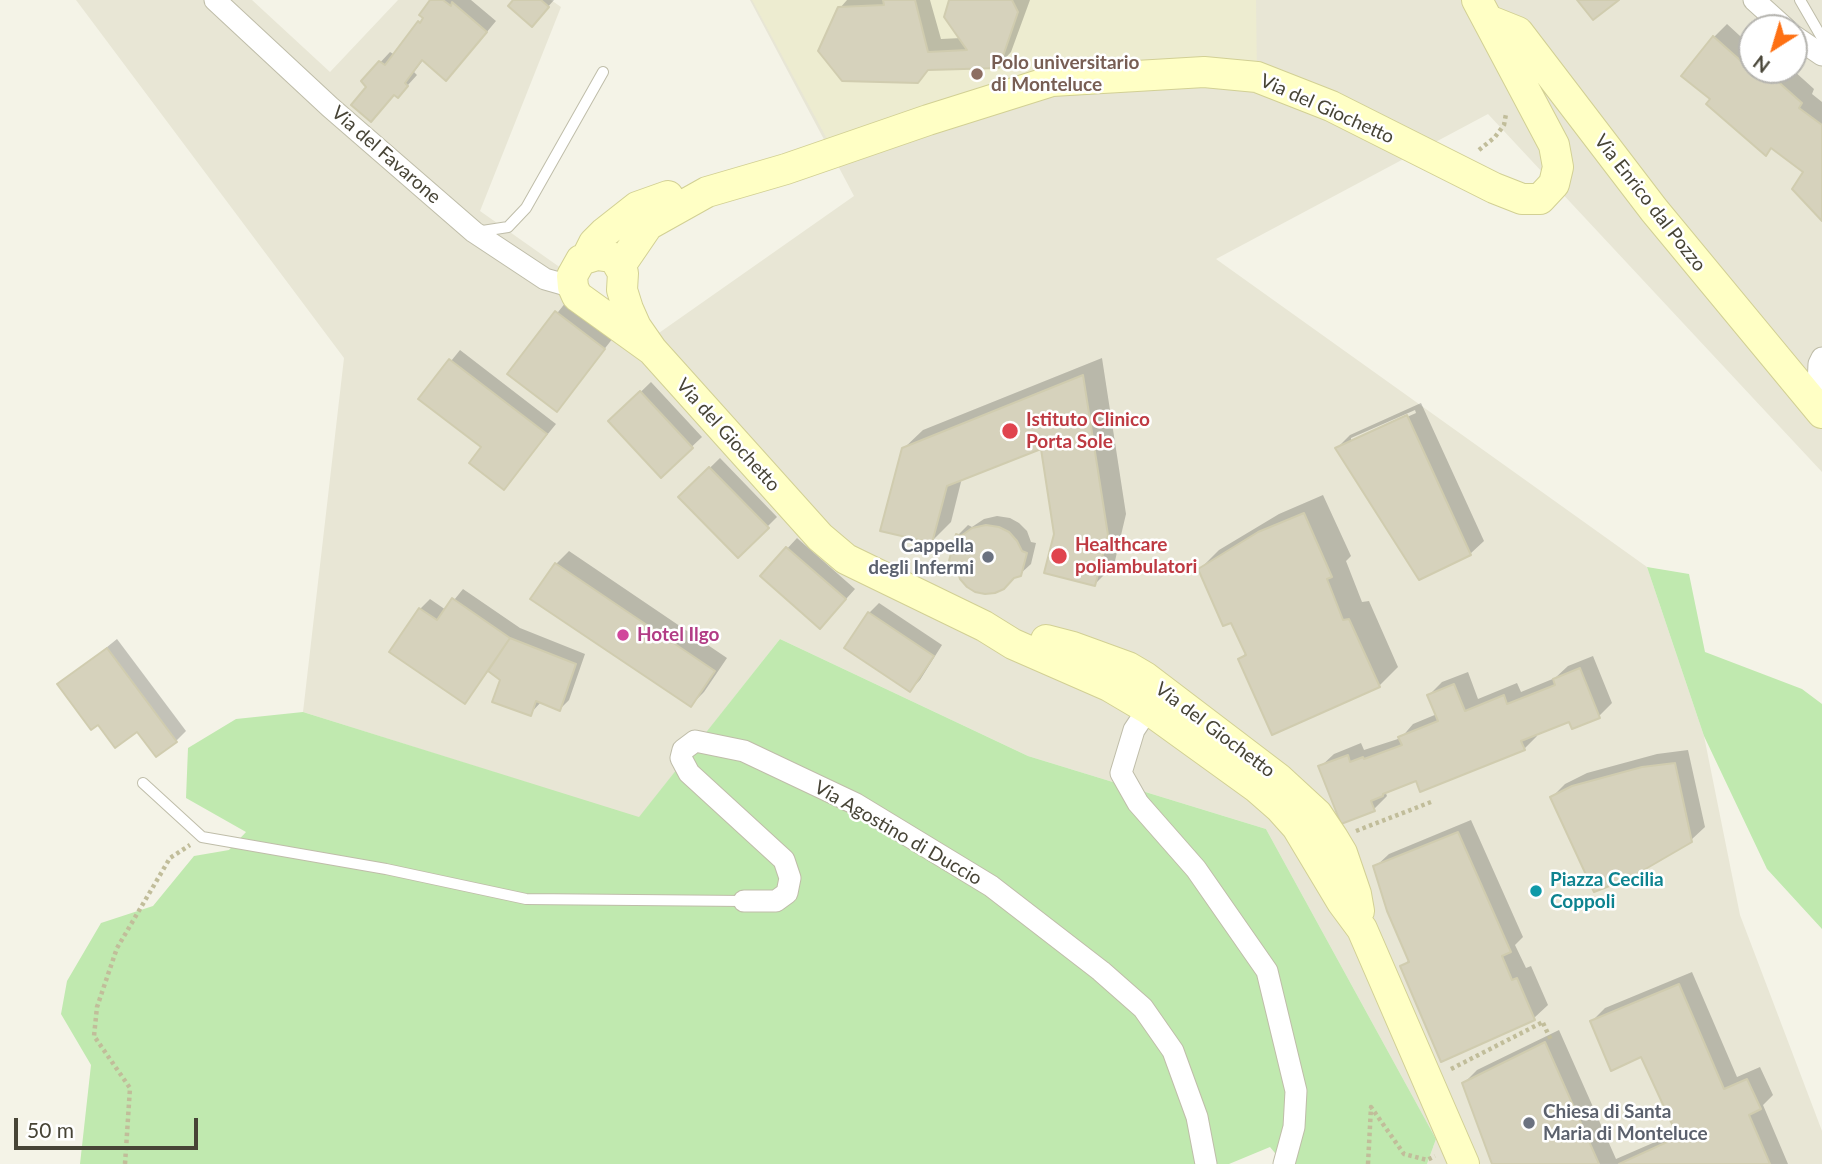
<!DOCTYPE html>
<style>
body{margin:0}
#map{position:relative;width:1822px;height:1164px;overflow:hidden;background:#f4f3e7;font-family:Lato,sans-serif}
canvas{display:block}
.north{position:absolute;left:1738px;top:14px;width:70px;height:70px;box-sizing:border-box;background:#fff;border:2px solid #b5b4af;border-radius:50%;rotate:217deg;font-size:19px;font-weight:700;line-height:28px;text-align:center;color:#474436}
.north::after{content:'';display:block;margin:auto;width:24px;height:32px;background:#fe7013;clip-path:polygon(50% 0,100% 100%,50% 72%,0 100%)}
.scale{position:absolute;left:14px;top:1118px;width:184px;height:32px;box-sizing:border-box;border:4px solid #474436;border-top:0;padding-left:9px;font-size:21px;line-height:24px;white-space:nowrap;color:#474436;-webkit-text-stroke:5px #fff;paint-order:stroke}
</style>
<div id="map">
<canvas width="1822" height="1164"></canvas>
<div class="north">N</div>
<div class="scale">50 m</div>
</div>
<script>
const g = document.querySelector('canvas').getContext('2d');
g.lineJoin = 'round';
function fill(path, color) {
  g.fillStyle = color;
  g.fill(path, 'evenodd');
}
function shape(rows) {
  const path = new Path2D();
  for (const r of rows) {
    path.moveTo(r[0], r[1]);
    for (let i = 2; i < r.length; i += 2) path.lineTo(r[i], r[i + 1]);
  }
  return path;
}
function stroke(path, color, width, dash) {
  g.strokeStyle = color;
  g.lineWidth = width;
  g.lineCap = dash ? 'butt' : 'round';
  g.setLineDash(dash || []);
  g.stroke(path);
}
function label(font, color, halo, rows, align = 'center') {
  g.font = font + ' Lato,sans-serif';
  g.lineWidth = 5;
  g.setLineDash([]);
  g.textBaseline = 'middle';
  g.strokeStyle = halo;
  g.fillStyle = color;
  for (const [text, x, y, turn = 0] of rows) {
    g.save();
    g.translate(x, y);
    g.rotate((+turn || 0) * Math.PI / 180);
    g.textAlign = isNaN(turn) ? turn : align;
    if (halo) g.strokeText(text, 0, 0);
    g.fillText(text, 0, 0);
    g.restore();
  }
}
fill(shape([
 [76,0,252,0,330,72,398,0,551,0,561,7,480,211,656,335,854,196,750,0,1822,0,1822,472,1488,114,1216,259,1647,567,1704,736,1740,915,1822,1131,1822,1164,1427,1164,1436,1139,1266,829,1028,756,780,639,639,818,303,712,344,358],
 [1752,28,1794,28,1794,70,1752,70]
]), '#e8e6d5');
fill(shape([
 [752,0,1256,0,1257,77,1052,81,834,152]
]), '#edecd0');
fill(shape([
 [1647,567,1689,574,1705,652,1802,689,1822,704,1822,929,1767,869,1704,736],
 [780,639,1028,756,1266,829,1436,1139,1427,1164,1284,1164,1270,1147,1229,1164,80,1164,91,1065,61,1014,67,981,101,923,153,906,194,856,229,850,246,832,186,798,188,748,236,719,303,712,639,817]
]), '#c0e9af');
fill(shape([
 [433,0,471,0,496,21,456,69,424,59,414,72,417,75,398,96,369,86,363,81,390,52,395,55,425,17],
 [515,0,554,0,538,18],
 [847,0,930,0,941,39,961,38,951,0,1030,0,1011,52,998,66,930,68,918,81,840,8],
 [1727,24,1752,47,1752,70,1793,70,1814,89,1812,94,1822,102,1822,218,1805,171,1773,147,1766,153,1712,98,1714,37],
 [566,302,613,338,557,410,509,374],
 [460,350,556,424,504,488,484,446,421,398],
 [1102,358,1126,514,1114,565,1095,584,1055,534,1042,446,962,478,951,522,931,542,903,449,923,430],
 [651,382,702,437,661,476,620,412],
 [1421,403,1484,541,1470,554,1337,448,1350,435],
 [1415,410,1416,413,1351,442,1351,438],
 [720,458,777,517,738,556,680,497],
 [1323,495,1351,556,1346,561,1362,602,1369,601,1398,667,1379,686,1240,659,1247,652,1232,620,1200,569,1219,550,1279,514],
 [997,516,1010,518,1019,523,1027,531,1031,542,1036,543,1031,564,1020,574,958,535,968,525,972,527,984,519],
 [797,538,855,589,830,617,762,576],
 [569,551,727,658,704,692,691,705,533,599,556,564],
 [463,589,520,628,585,654,569,700,560,709,541,702,530,714,502,679,489,670,465,702,391,651,420,609,430,599,446,610],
 [879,603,942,645,920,680,910,690,869,613],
 [117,639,186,731,176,741,137,729,60,685],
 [1593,656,1612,703,1599,716,1570,720,1536,733,1537,736,1524,749,1417,779,1385,791,1387,796,1374,809,1320,767,1334,754,1361,743,1364,750,1401,738,1413,724,1437,714,1429,695,1442,682,1468,672,1478,699,1517,683,1521,692,1555,678,1568,666],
 [1688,750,1705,827,1691,840,1552,797,1565,784,1587,773,1657,754],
 [1471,820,1523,937,1515,945,1526,968,1531,966,1548,1005,1534,1018,1442,1060,1402,967,1410,959,1375,867,1389,854],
 [1692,972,1737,1077,1760,1067,1773,1095,1763,1105,1788,1164,1494,1164,1464,1083,1477,1070,1559,1030,1616,1159,1678,1132,1642,1055,1592,1021,1605,1008]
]), '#0003');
const building = shape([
 [430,0,443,0,451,6,452,2,487,32,446,81,422,60,405,83,408,86,398,98,394,95,371,122,351,105,366,87,361,81,379,61,385,65,418,21,420,23,423,18,419,15,430,0],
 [513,0,541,0,549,7,532,27,508,6,513,0],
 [883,0,915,0,928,52,967,50,944,17,949,0,1012,0,1018,12,999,68,928,70,918,83,842,81,818,51,838,7,884,5,883,0],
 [1577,0,1619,0,1593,20,1577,0],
 [1713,36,1741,61,1746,54,1752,59,1752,70,1765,70,1802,103,1799,108,1822,125,1822,221,1792,189,1803,172,1771,148,1766,156,1706,104,1710,99,1681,76,1713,36],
 [555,311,605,349,557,412,507,374,555,311],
 [449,359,547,434,504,490,469,463,481,447,418,399,449,359],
 [1083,375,1108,535,1095,586,1044,573,1054,534,1041,449,947,486,932,543,880,531,902,448,1083,375],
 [640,391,693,448,661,478,608,421,640,391],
 [1407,415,1471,555,1419,580,1335,448,1407,415],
 [709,467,769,528,738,558,678,497,709,467],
 [1304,513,1332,577,1327,579,1343,620,1349,619,1380,687,1272,735,1238,659,1246,655,1231,623,1223,626,1198,569,1258,532,1304,513],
 [986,525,999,527,1009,532,1017,541,1022,551,1027,553,1021,576,1014,578,1004,589,995,593,985,594,975,592,967,587,960,579,956,565,949,561,956,534,961,536,972,528,986,525],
 [786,547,846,599,820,629,760,576,786,547],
 [555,563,715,671,691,707,530,599,555,563],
 [452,598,510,638,465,704,389,652,419,608,437,620,452,598],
 [868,612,934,656,910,692,844,648,868,612],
 [510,638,576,664,560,711,536,701,531,716,492,702,500,680,488,671,510,638],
 [107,648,177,742,156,757,137,732,115,748,98,725,91,730,57,684,107,648],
 [1580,668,1600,718,1572,729,1569,722,1521,741,1525,750,1420,792,1416,781,1383,794,1383,796,1371,801,1375,811,1341,824,1318,766,1348,755,1350,762,1363,757,1364,759,1402,745,1398,737,1438,721,1427,695,1454,684,1465,711,1504,695,1507,704,1555,685,1553,679,1580,668],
 [1675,763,1692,842,1630,878,1594,892,1550,797,1572,786,1642,767,1675,763],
 [1458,832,1511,952,1502,956,1512,980,1517,978,1535,1020,1441,1062,1400,966,1409,962,1387,911,1373,866,1458,832],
 [1679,984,1724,1089,1747,1079,1761,1109,1749,1115,1770,1164,1619,1164,1678,1137,1641,1057,1611,1071,1590,1021,1679,984],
 [1545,1042,1599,1164,1492,1164,1462,1083,1545,1042]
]);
fill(building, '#d6d2bc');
stroke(building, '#d0ccaf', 2);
const lane = shape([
 [1800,0,1822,38],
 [476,232,508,227,526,208,603,72],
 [143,783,202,837,386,869,526,899,744,901]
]);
const street = shape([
 [215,0,330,107,474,232,545,279,573,287],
 [1754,0,1785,28],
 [1794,36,1822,55],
 [1817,407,1819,364,1822,358],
 [1148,709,1134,730,1121,773,1138,803,1196,869,1267,971,1296,1091,1294,1127,1284,1164],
 [744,901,776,901,787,893,790,878,784,860,689,773,681,758,683,750,695,741,744,751,856,804,991,886,1101,971,1143,1008,1173,1051,1197,1117,1206,1164]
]);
const secondary = shape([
 [1488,20,1518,32,1654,210,1822,413],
 [587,257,594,243,604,233,637,207,668,196],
 [620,266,648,225,707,192,786,169,928,120,1052,81,1204,72,1257,77,1331,106,1494,188,1522,199,1540,199,1554,184,1558,167,1554,145,1477,0],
 [652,350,577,296,573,287,572,276,581,260,597,255,611,257,616,261,623,273,622,290,628,309,636,327,652,350,820,537,846,559,984,626,1013,644,1109,686,1148,709,1256,787,1280,808,1297,827,1342,902,1362,929,1464,1164],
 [1046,640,1073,647,1128,667,1145,677,1279,779,1317,814,1333,838,1342,853,1356,894,1359,911]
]);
stroke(lane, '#bfbda9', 12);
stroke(street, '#bfbda9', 23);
stroke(secondary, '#d2d094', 32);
stroke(shape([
 [1479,150,1495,137,1504,125,1506,114],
 [1356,831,1431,802],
 [1543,1023,1551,1040],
 [1451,1069,1543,1022],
 [125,1164,130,1088,94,1036,97,1007,117,948,170,858,190,845],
 [1368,1164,1371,1107,1404,1154,1427,1160,1435,1156]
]), '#c1bd9a', 4.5, [3.5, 3.5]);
stroke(lane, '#fff', 10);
stroke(street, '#fff', 21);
stroke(secondary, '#ffffc5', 30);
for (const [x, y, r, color] of [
 [977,74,7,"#8d6e63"],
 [1010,431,9,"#e0444e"],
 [1059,556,9,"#e0444e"],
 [988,557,7,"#6b7280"],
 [623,635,7,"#d1479c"],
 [1536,891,7,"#0f9aa8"],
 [1529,1123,7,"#6b7280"]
]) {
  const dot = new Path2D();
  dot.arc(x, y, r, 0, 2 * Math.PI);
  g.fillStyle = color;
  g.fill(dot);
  stroke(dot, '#fff', 2.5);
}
label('bold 19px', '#785e54', '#fff', [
 ["Polo universitario",991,63],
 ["di Monteluce",991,85]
], 'left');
label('19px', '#474436', '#fff', [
 ["Via del Giochetto",1327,109,24],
 ["Via del Favarone",386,155,41],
 ["Via Enrico dal Pozzo",1650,203,52],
 ["Via del Giochetto",728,435,48],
 ["Via del Giochetto",1215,730,37],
 ["Via Agostino di Duccio",898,833,30]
]);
label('bold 19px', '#be3a42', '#fff', [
 ["Istituto Clinico",1026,420],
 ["Porta Sole",1026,442],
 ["Healthcare",1075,545],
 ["poliambulatori",1075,567]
], 'left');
label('bold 19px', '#5b616d', '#fff', [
 ["Cappella",974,546],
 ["degli Infermi",974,568],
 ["Chiesa di Santa",1543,1112,"left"],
 ["Maria di Monteluce",1543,1134,"left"]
], 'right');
label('bold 19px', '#b23c85', '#fff', [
 ["Hotel Ilgo",637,635]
], 'left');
label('bold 19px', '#0d838f', '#fff', [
 ["Piazza Cecilia",1550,880],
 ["Coppoli",1550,902]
], 'left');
</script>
